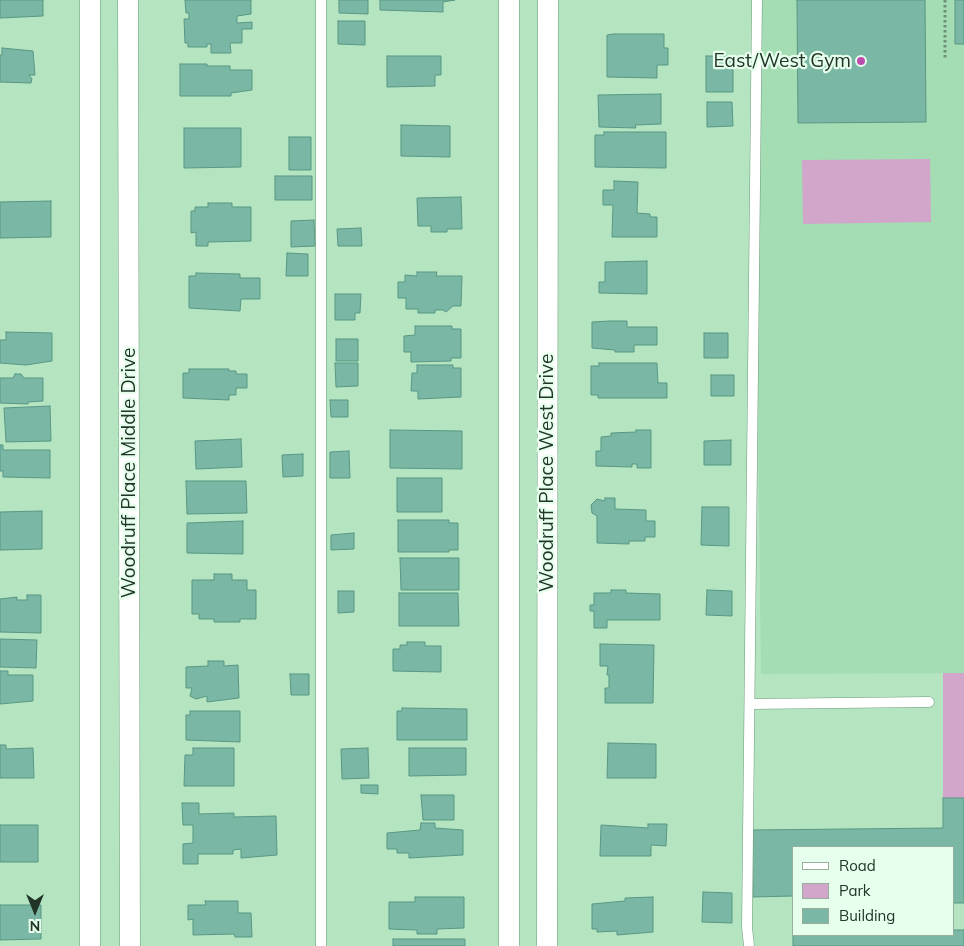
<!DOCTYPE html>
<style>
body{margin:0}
#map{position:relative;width:964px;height:946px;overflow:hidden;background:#b4e4c0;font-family:Mulish,sans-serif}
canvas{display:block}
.legend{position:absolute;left:792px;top:846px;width:162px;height:90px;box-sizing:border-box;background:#e6ffec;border:1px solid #97ae9d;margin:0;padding:6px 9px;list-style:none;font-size:15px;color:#213427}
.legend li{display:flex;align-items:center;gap:10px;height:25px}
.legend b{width:25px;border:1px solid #97ae9d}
.north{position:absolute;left:10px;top:886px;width:50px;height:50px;-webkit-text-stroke:4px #e6ffec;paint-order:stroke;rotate:180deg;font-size:14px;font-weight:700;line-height:20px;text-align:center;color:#213427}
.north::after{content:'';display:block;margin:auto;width:18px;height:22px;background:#213427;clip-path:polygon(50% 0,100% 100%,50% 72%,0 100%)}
</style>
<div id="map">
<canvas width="964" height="946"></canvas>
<ul class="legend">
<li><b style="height:6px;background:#fff"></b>Road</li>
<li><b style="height:14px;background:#d2a6ca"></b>Park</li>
<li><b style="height:14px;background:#7ab8a5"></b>Building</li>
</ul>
<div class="north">N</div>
</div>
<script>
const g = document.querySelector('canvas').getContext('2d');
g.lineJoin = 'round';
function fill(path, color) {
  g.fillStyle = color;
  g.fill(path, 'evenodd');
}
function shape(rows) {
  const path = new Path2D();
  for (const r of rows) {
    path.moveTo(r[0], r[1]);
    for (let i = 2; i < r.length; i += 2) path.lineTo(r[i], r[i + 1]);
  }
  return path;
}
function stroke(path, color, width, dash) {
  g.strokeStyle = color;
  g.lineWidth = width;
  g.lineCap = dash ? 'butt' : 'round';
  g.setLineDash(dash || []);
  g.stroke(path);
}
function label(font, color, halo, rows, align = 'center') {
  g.font = font + ' Mulish,sans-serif';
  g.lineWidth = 4.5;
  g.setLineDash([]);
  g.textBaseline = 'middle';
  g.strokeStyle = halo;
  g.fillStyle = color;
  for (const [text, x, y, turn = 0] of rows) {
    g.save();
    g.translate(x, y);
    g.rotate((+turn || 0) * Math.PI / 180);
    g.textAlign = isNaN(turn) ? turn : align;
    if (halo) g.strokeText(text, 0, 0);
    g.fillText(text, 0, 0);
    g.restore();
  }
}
fill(shape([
 [753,0,964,0,964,673,761,674]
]), '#a4dcb4');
fill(shape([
 [930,159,931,222,803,224,802,160],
 [943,673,964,673,964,798,943,798]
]), '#d2a6ca');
const building = shape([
 [0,0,43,0,43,16,0,18,0,0],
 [185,0,251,0,251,14,237,16,237,23,252,22,252,29,242,29,242,43,230,43,231,53,211,53,211,44,207,44,207,47,188,47,188,43,185,43,184,19,189,19,189,13,186,13,185,0],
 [339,0,368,0,368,14,339,13,339,0],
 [380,0,455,0,443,2,443,12,380,10,380,0],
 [797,0,925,0,926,122,798,123,797,0],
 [955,0,964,0,964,44,955,44,955,0],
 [338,21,365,21,365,45,338,44,338,21],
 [614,34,664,34,664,48,668,48,668,65,657,65,657,78,607,77,607,35,614,34],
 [2,48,33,51,35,75,29,75,32,79,31,83,0,82,0,55,2,55,2,48],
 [387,56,441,56,441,75,435,75,435,86,387,87,387,56],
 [706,56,733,56,733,92,706,92,706,56],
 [180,64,207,64,207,66,230,66,230,70,252,70,252,90,231,93,231,96,180,96,180,64],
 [661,94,661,124,635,125,636,128,599,127,598,95,661,94],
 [707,102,732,102,733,126,707,127,707,102],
 [401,125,450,126,450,157,401,156,401,125],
 [184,128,241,128,241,167,184,168,184,128],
 [604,132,666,132,666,168,595,167,595,135,604,135,604,132],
 [289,137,311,137,311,170,289,170,289,137],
 [275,176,312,176,312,200,275,200,275,176],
 [614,181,638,182,637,213,650,214,650,217,657,217,657,237,612,237,613,205,603,205,603,190,614,190,614,181],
 [461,197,462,229,447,229,447,232,431,232,431,226,418,226,417,198,461,197],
 [51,201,51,237,0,238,0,202,51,201],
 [208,203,232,203,232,207,251,207,251,241,208,242,208,246,196,246,196,232,191,233,191,211,195,211,195,207,208,207,208,203],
 [314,220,315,246,291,247,291,221,314,220],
 [361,228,362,246,338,246,337,229,361,228],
 [287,253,308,254,308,276,286,276,287,253],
 [647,261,647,294,599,293,599,282,605,282,605,262,647,261],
 [417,272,437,272,436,276,462,276,461,306,453,306,446,312,443,310,435,310,435,313,418,313,418,309,406,309,406,298,398,298,398,282,405,282,405,275,417,276,417,272],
 [196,273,240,274,240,278,260,278,260,299,241,299,240,311,189,308,189,276,196,276,196,273],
 [335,294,361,294,360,313,355,313,355,320,335,320,335,294],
 [610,321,627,321,627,327,657,327,657,345,634,345,634,352,615,352,615,350,592,348,592,322,610,321],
 [415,326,452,326,452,329,461,329,461,358,451,358,451,361,411,362,411,352,404,352,404,336,415,335,415,326],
 [6,332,52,333,52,361,26,365,0,363,0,340,6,340,6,332],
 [704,333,728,333,728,358,704,358,704,333],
 [336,339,358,339,358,361,336,361,336,339],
 [335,363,358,363,358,386,336,387,335,363],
 [599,363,657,363,658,383,667,383,667,398,598,398,598,395,591,395,591,366,599,366,599,363],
 [417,365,453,365,453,368,461,368,461,397,418,399,418,391,411,391,412,373,417,373,417,365],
 [189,369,229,369,229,371,236,371,236,374,247,374,247,388,236,388,236,395,229,395,229,400,183,398,183,373,189,373,189,369],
 [15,374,21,374,24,378,43,378,43,401,28,402,28,404,0,403,0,378,13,378,15,374],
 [711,375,734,375,734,396,711,396,711,375],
 [330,400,348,400,348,417,331,417,330,400],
 [50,406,51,441,6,442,4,408,50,406],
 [390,430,462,431,462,469,390,468,390,430],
 [636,430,651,430,651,468,637,468,637,464,632,464,632,467,596,466,596,451,601,451,601,437,611,436,611,433,636,432,636,430],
 [241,439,242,467,196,469,195,441,241,439],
 [731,440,731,465,704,465,704,441,731,440],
 [0,445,3,445,3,450,50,450,50,478,3,477,3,471,0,471,0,445],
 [349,451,350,478,330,478,330,452,349,451],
 [303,454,303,476,283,477,282,455,303,454],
 [397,478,442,478,442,512,397,512,397,478],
 [186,481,246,481,247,513,187,514,186,481],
 [605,498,615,498,615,509,646,510,646,521,655,521,655,537,645,537,645,541,629,541,629,544,597,543,597,516,592,513,591,505,597,499,605,501,605,498],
 [702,507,729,507,729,546,701,545,702,507],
 [42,511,42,549,0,550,0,512,42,511],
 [398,520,449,520,449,523,458,523,458,550,449,550,449,552,398,552,398,520],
 [243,521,243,554,187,553,187,523,243,521],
 [354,533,354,549,331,550,331,535,354,533],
 [400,558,459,558,459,590,401,590,400,558],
 [214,574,232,574,232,580,247,580,247,590,256,590,256,619,240,619,240,622,214,622,214,619,199,619,199,614,192,614,192,580,214,580,214,574],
 [611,590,626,590,626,593,660,594,660,620,607,620,607,628,594,628,594,611,590,611,590,605,594,605,594,593,611,593,611,590],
 [707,590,732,591,732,616,706,615,707,590],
 [338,591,354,591,354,612,338,613,338,591],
 [399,593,458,593,459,626,399,626,399,593],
 [27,595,41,595,41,633,0,632,0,599,17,597,17,600,27,600,27,595],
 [0,639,37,640,36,668,0,667,0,639],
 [407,642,425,642,425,646,441,646,441,672,393,671,393,649,400,649,400,645,407,645,407,642],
 [600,644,654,645,653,703,605,703,605,688,609,688,609,675,607,675,608,666,600,666,600,644],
 [208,661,224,661,224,666,238,665,239,698,207,702,207,696,196,699,190,696,192,688,186,688,186,667,208,666,208,661],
 [0,671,8,671,8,675,33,675,33,701,0,704,0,671],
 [290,674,309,674,309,695,291,695,290,674],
 [402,708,467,709,467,740,397,740,397,711,402,711,402,708],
 [190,711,240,711,240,742,186,740,186,715,190,715,190,711],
 [608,743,656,744,656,778,607,778,608,743],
 [0,745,6,745,6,749,33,748,34,778,0,778,0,745],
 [193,748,234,748,234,786,184,786,185,755,193,755,193,748],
 [368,748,369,778,342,779,341,749,368,748],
 [409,748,466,748,466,775,409,776,409,748],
 [361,785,378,785,378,794,361,793,361,785],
 [421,795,454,795,454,820,423,820,421,795],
 [943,798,964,798,964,903,953,903,953,847,793,847,793,896,753,897,752,830,943,828,943,798],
 [182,803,199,803,199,814,234,813,234,817,276,816,277,855,241,858,241,849,233,850,233,854,198,854,198,864,183,864,183,844,193,843,193,825,183,825,182,803],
 [421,823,435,823,435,828,463,830,463,855,409,858,409,853,397,853,397,849,387,849,387,833,420,830,421,823],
 [648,824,667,824,666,846,651,845,651,856,600,856,601,825,648,828,648,824],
 [0,825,38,825,38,862,0,862,0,825],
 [703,892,732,893,732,923,702,922,703,892],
 [415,897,464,897,464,928,437,929,437,934,417,934,417,930,389,929,389,902,415,902,415,897],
 [653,897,653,932,617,935,617,931,597,932,597,929,592,929,592,904,625,901,625,898,653,897],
 [205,901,238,901,238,913,251,913,252,937,235,937,234,934,193,935,193,919,188,920,188,905,206,905,205,901],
 [0,905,41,905,41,939,0,940,0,905],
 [953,930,964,930,964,946,793,946,793,935,953,935,953,930],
 [393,939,465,939,465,946,393,946,393,939]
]);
fill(building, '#7ab8a5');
stroke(building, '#599784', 1);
const service = shape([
 [321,0,321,946],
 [750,704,929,702],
 [749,946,747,927,757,0]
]);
const minor = shape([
 [128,0,130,946],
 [509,0,509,946],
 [90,946,90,0],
 [547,946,548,0]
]);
stroke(service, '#6c9a79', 11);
stroke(minor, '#6c9a79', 21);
stroke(shape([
 [945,0,945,58]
]), '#6e9077', 3, [2.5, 2.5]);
stroke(service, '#fff', 10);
stroke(minor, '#fff', 20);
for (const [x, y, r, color] of [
 [861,61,5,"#bb4ead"]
]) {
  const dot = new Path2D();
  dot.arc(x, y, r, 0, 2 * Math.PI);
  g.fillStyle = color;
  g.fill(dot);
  stroke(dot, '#e6ffec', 2);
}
label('19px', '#213427', '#e6ffec', [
 ["East/West Gym",851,61]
], 'right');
label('19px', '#213427', '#e6ffec', [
 ["Woodruff Place Middle Drive",129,473,-90],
 ["Woodruff Place West Drive",547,473,-90]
]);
</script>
